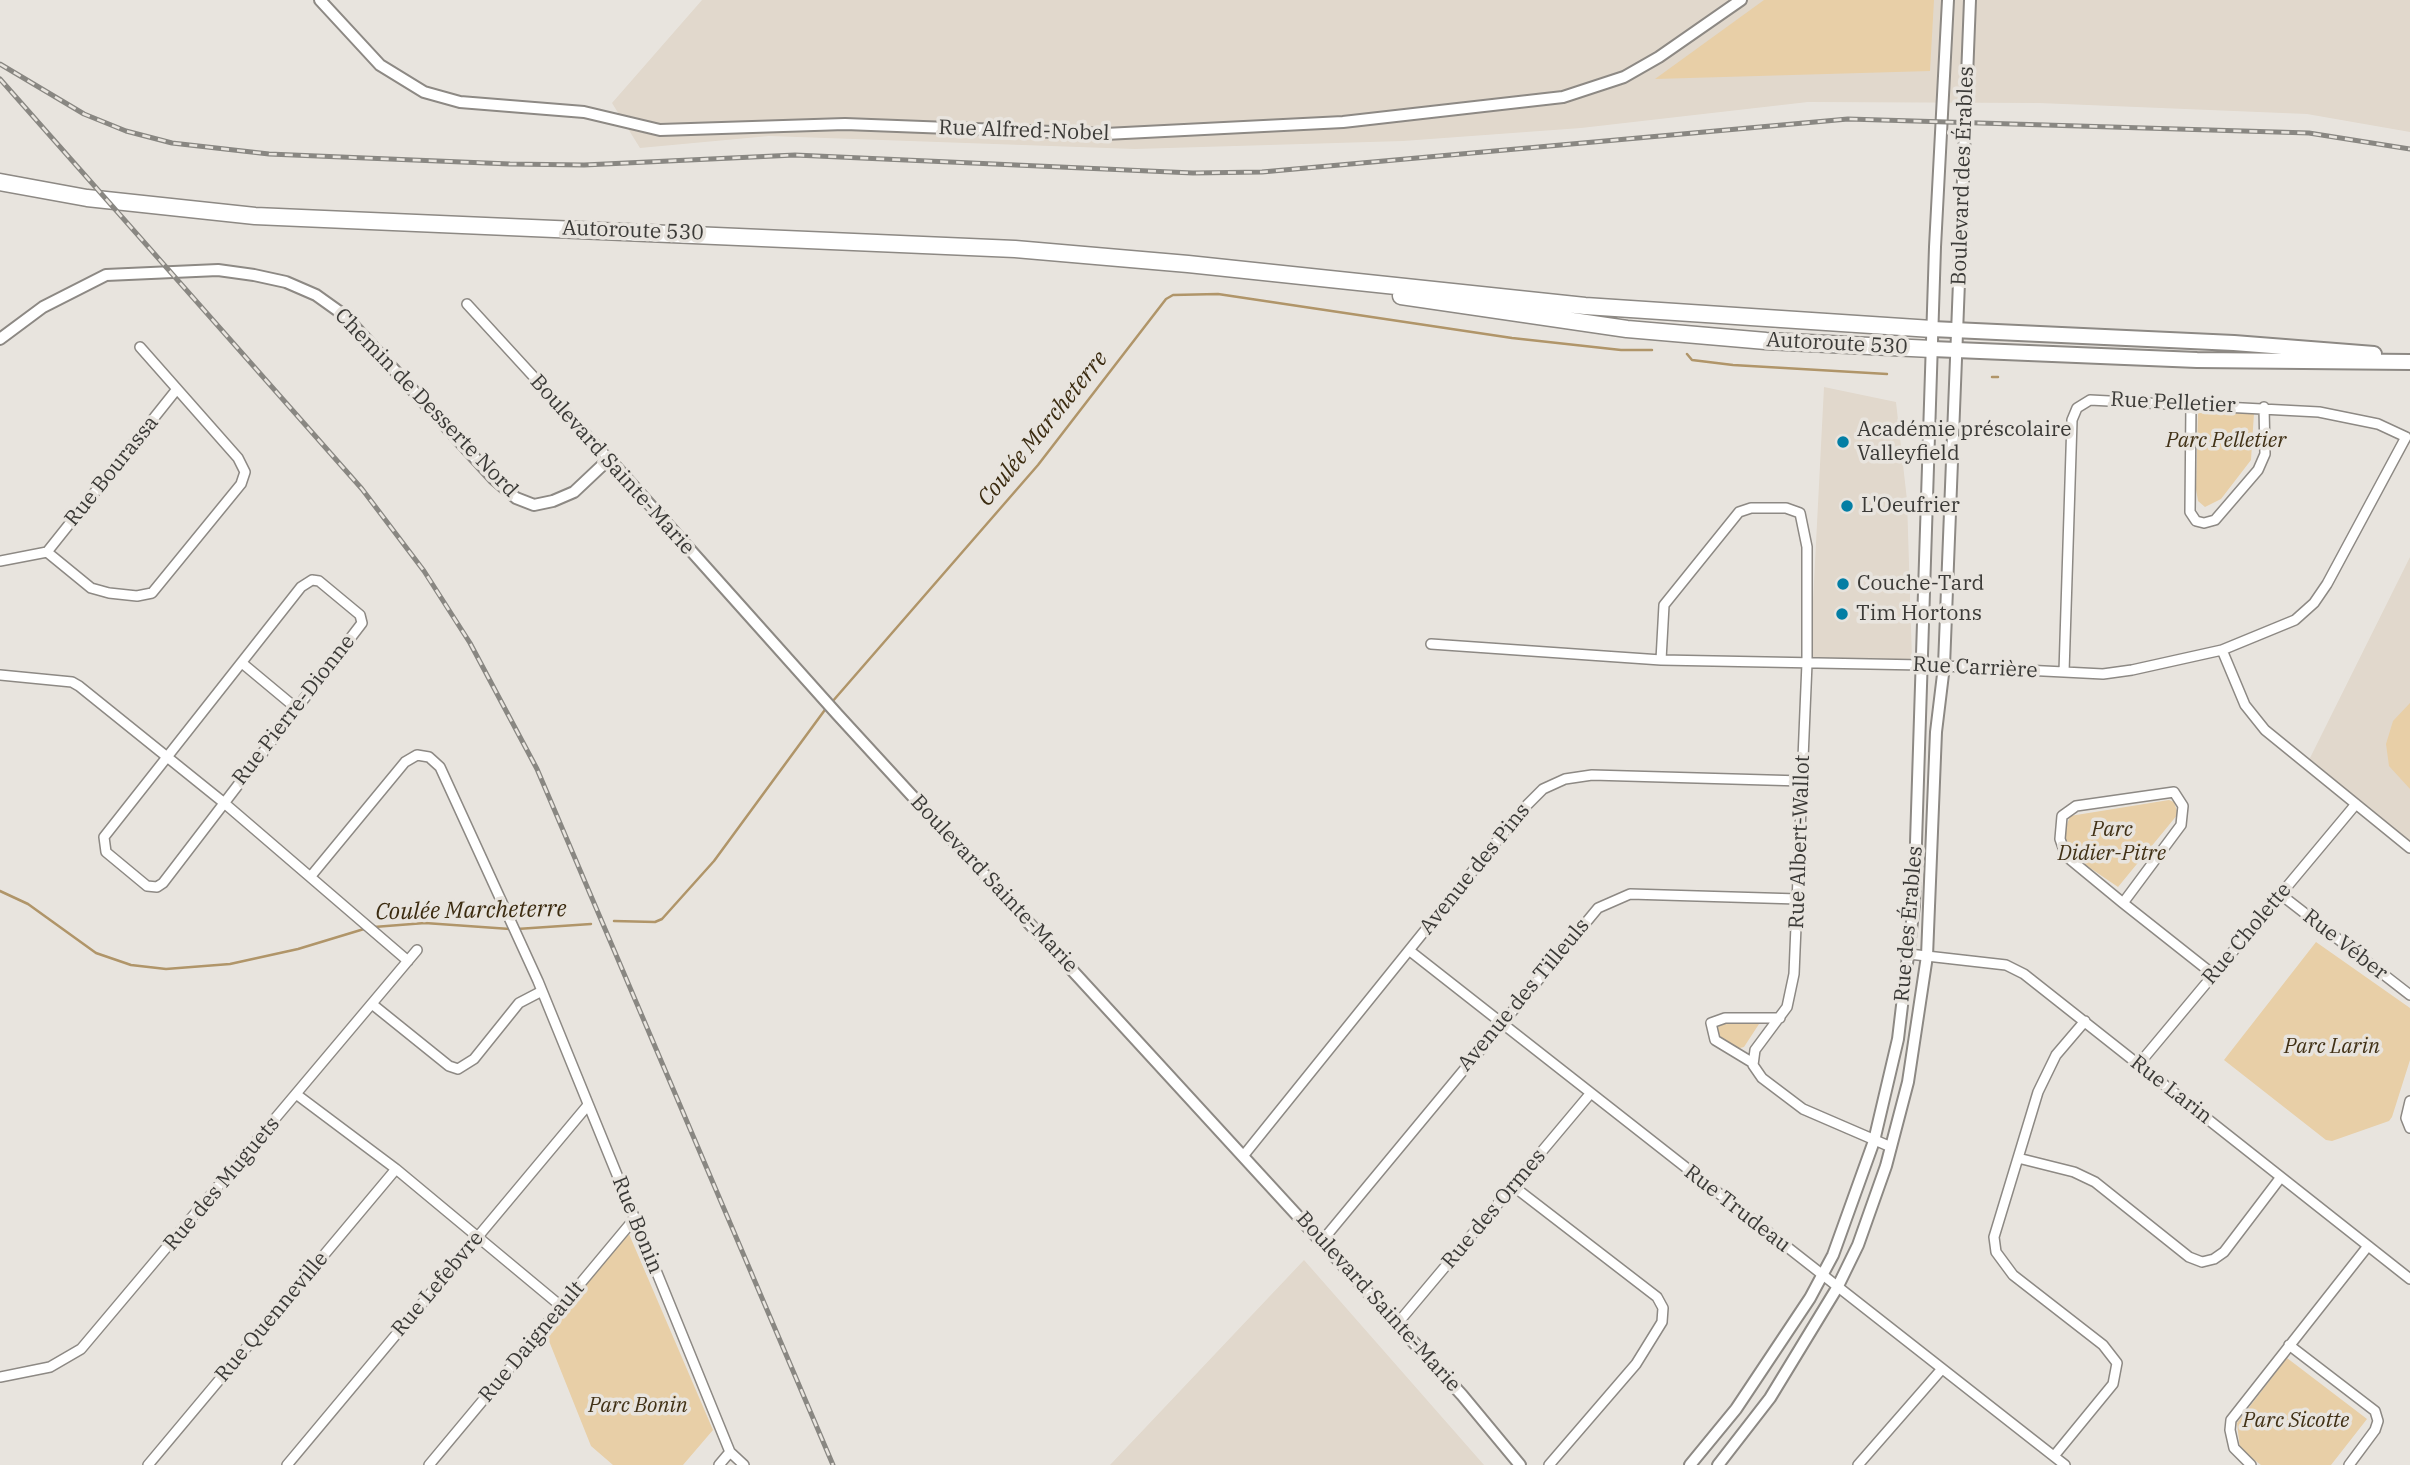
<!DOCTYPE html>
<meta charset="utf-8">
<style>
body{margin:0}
canvas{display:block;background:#e8e4de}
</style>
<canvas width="2410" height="1465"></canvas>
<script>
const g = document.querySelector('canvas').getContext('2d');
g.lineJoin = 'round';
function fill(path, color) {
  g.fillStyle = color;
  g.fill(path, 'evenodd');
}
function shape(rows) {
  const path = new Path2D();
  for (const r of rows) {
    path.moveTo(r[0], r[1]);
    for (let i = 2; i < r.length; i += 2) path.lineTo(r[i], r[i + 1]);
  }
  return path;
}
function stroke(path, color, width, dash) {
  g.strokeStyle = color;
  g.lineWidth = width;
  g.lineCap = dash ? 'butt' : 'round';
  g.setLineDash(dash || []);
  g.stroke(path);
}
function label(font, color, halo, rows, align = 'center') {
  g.font = font + ' "IBM Plex Serif",serif';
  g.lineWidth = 7;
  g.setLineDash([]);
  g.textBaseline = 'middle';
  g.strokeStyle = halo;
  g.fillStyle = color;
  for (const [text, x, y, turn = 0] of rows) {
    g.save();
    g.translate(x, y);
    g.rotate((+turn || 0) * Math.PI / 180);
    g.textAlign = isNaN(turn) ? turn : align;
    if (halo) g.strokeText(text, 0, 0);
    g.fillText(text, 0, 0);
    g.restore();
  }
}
fill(shape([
 [702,0,2410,0,2410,132,2307,114,2039,103,1808,102,1581,128,1403,141,1135,149,769,136,640,148,612,103],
 [1824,387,1896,402,1907,500,1912,660,1810,660],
 [2410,557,2410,841,2309,760],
 [1304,1260,1484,1465,1110,1465]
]), '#e1d8cc');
fill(shape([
 [1764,0,1934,0,1930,71,1655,79],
 [2198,413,2254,413,2251,460,2221,499,2205,507,2198,501,2196,489],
 [2410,703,2410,789,2389,766,2386,744,2393,721],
 [2169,800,2174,802,2178,814,2118,887,2071,855,2064,833,2070,816],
 [2316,942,2410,1008,2410,1060,2392,1117,2389,1121,2332,1141,2326,1140,2224,1060],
 [1725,1022,1758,1022,1759,1024,1744,1047,1736,1049,1719,1038,1718,1027],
 [629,1234,713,1430,683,1465,613,1465,591,1446,545,1331],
 [2287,1358,2367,1419,2331,1465,2261,1465,2240,1449,2237,1423]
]), '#e8cfa7');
stroke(shape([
 [1687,354,1692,360,1733,365,1887,374],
 [1992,377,1998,377],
 [832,702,1038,465,1166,299,1173,295,1218,294,1512,338,1621,350,1652,350],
 [0,891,28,904,96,953,131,965,166,969,230,964,298,949,364,929],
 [614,921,655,922,662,919,714,861,827,707],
 [374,927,425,923,510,929],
 [517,929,591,924]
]), '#b09569', 2.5);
const minor = shape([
 [467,304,609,459],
 [2191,404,2190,512,2196,521,2204,523,2215,520,2258,470,2265,454,2264,407],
 [47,552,91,588,109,593,137,596,152,593,241,484,245,472,238,458,140,347],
 [47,552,177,389],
 [0,561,47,552],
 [312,580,319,581,360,615,362,623,163,883,157,887,147,886,106,852,104,837,301,587,312,580],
 [1431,644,1661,660,1922,665,1944,666,2064,672,2103,674,2132,670,2222,650,2295,620,2314,603,2327,584,2406,437,2378,424,2319,412,2090,400,2077,408,2072,420,2064,672],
 [2222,650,2245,705,2265,730,2410,848],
 [1661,660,1664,605,1739,512,1751,508,1786,508,1800,513,1807,547,1807,663,1794,974,1787,1007,1755,1050,1753,1065,1762,1078,1803,1109,1891,1147],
 [242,663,296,708],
 [0,675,72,682,79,686,223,802,408,961],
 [311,876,405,762,417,755,429,757,440,767,538,981,730,1452,744,1465],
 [2280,894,2410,995],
 [2123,903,2181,825,2183,806,2174,792,2076,806,2062,816,2060,839,2066,856,2123,903,2214,975],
 [1410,951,2065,1465],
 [1909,954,2006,965,2024,974,2410,1279],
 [372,1004,449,1066,458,1069,474,1059,519,1003,542,991],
 [1753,1063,1715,1040,1711,1023,1725,1018,1780,1018],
 [2138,1065,2356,804],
 [296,1094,396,1169,562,1307],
 [2410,1101,2406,1118,2410,1128],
 [1244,1155,1522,810,1543,789,1565,779,1592,775,1802,781],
 [2018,1158,2074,1172,2095,1182,2189,1257,2202,1262,2214,1259,2224,1252,2281,1177],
 [1513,1186,1657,1297,1663,1308,1662,1322,1636,1364,1549,1465],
 [1322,1241,1598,908,1630,894,1798,899],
 [1397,1324,1590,1094],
 [2289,1345,2375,1411,2378,1421,2375,1430,2349,1465],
 [0,1377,50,1367,81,1349,417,950],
 [2054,1456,2113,1384,2117,1363,2103,1345,2013,1275,1996,1252,1994,1237,2038,1092,2056,1055,2085,1021],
 [148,1465,396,1169],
 [287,1465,588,1105],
 [429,1465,635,1218],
 [719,1465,730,1452],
 [1858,1465,1941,1370],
 [2251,1465,2234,1448,2230,1430,2231,1420,2368,1246]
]);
const tertiary = shape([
 [320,0,380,65,424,92,460,102,584,112,660,130,845,124,1105,134,1343,122,1563,97,1624,77,1659,57,1741,0],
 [0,339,43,307,106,275,218,270,254,275,286,282,316,295,344,315,494,479,516,498,534,505,553,501,574,492,609,459,837,714,1462,1395,1520,1465],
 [1690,1465,1736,1409,1810,1298,1833,1255,1874,1141,1898,1039,1914,905,1935,247,1948,0],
 [1718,1465,1770,1398,1837,1288,1858,1245,1886,1166,1908,1082,1927,956,1936,732,1944,666,1970,0]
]);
const trunk = shape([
 [1932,329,2234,343,2374,354],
 [1932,349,2197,360,2410,362]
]);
const motorway = shape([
 [0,182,87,198,255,216,1015,249,1188,264,1585,306,1932,329],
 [1401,296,1627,329,1766,341,1932,349]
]);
stroke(minor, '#8d8984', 12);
stroke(tertiary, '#8d8984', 14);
stroke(trunk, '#8d8984', 18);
stroke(motorway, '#8d8984', 19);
stroke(minor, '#fff', 9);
stroke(tertiary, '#fff', 10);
stroke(trunk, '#fff', 14);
stroke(motorway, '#fff', 16);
const rail = shape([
 [0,64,84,114,126,131,172,143,269,154,510,164,584,165,795,155,1193,173,1262,172,1848,119,2309,133,2410,149],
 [0,79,362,489,424,571,470,643,537,769,833,1465]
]);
stroke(rail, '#898782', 5);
stroke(rail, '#e8e4de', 2.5, [8]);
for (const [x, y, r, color] of [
 [1843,442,7,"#037ea4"],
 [1847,506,7,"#037ea4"],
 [1843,584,7,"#037ea4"],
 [1842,614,7,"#037ea4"]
]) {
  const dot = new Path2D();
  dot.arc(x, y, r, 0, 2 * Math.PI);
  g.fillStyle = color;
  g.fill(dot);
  stroke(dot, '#e8e4de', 2.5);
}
label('21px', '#3b3a37', '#e8e4de', [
 ["Rue Alfred-Nobel",1024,131,2],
 ["Boulevard des Érables",1963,176,-88],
 ["Autoroute 530",633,231,2],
 ["Autoroute 530",1837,344,3],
 ["Chemin de Desserte Nord",426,403,46],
 ["Rue Pelletier",2173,403,3],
 ["Boulevard Sainte-Marie",612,465,48],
 ["Rue Bourassa",112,471,-51],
 ["Rue Carrière",1975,668,3],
 ["Rue Pierre-Dionne",294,710,-52],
 ["Rue Albert-Wallot",1800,842,-88],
 ["Avenue des Pins",1475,869,-51],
 ["Boulevard Sainte-Marie",994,884,47],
 ["Rue des Érables",1909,924,-85],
 ["Rue Cholette",2247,934,-50],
 ["Rue Véber",2345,945,38],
 ["Avenue des Tilleuls",1524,995,-50],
 ["Rue Larin",2171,1090,38],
 ["Rue des Muguets",222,1184,-50],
 ["Rue des Ormes",1494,1209,-50],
 ["Rue Trudeau",1737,1209,38],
 ["Rue Bonin",637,1225,68],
 ["Rue Lefebvre",438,1284,-50],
 ["Boulevard Sainte-Marie",1378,1302,48],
 ["Rue Quenneville",272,1317,-50],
 ["Rue Daigneault",532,1342,-50]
]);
label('21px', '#3b3a37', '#e8e4de', [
 ["Académie préscolaire",1857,430],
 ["Valleyfield",1857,454],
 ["L'Oeufrier",1861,506],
 ["Couche-Tard",1857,584],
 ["Tim Hortons",1856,614]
], 'left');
label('italic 21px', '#413116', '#e8e4de', [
 ["Parc Pelletier",2226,441],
 ["Parc",2112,830],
 ["Didier-Pitre",2112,854],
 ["Parc Larin",2332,1047],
 ["Parc Bonin",638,1406],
 ["Parc Sicotte",2296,1421]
]);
label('italic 23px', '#3b2b10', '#e8e4de', [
 ["Coulée Marcheterre",1043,429,-51],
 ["Coulée Marcheterre",471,911,-1]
]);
</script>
